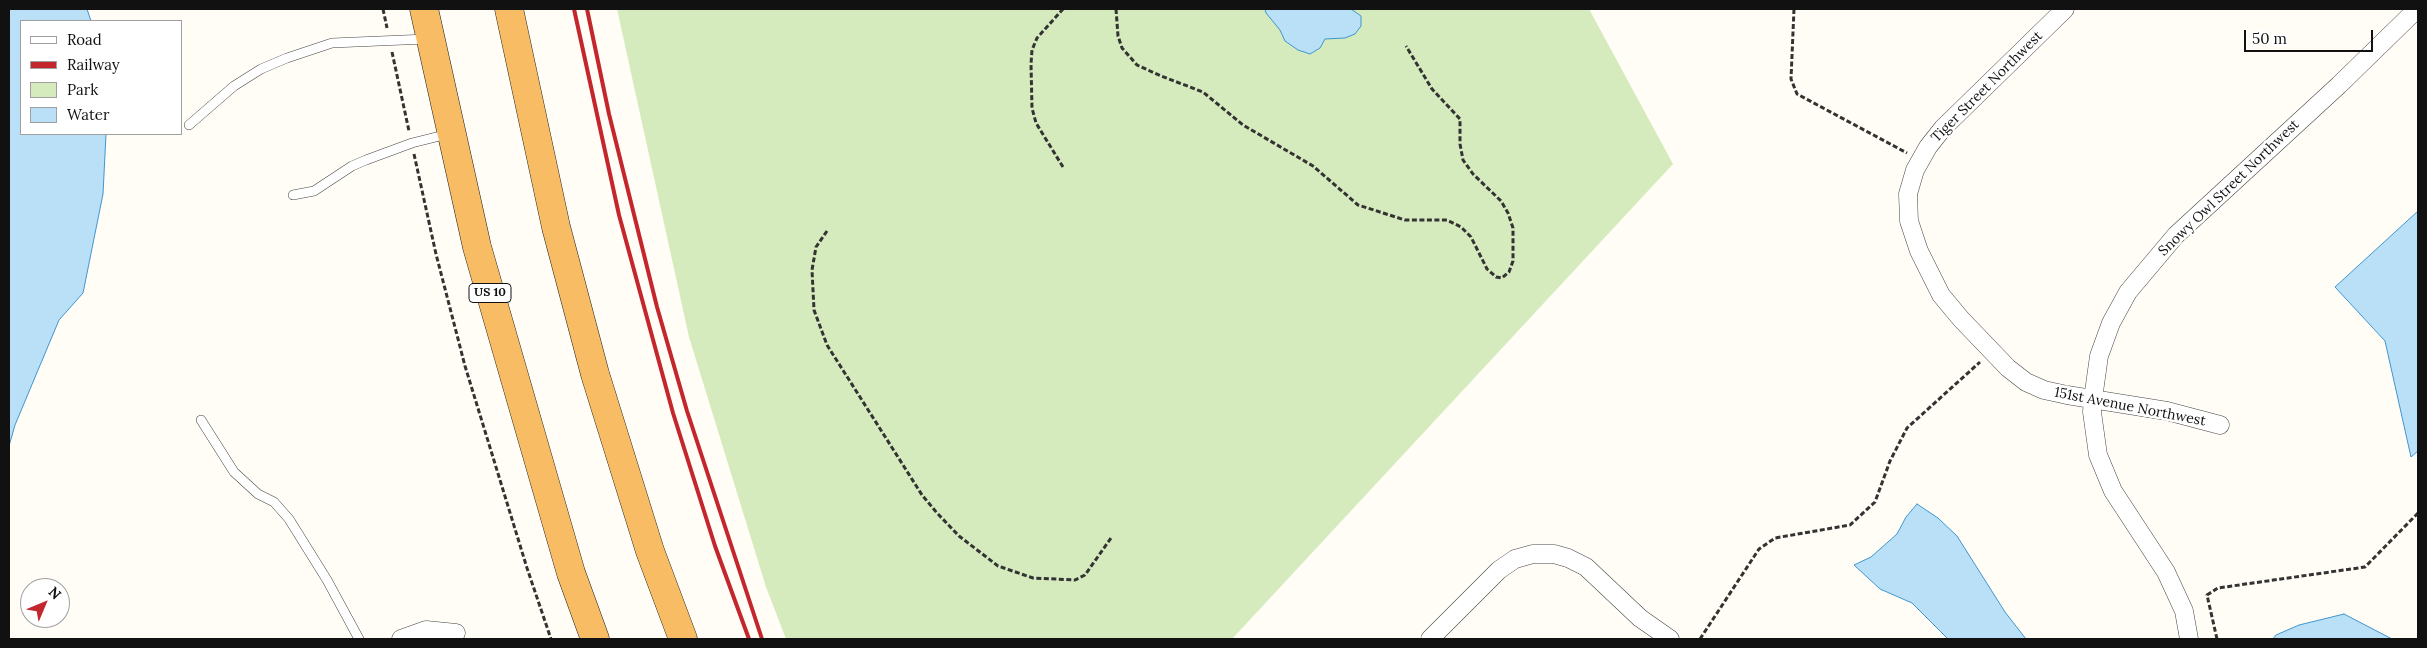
<!DOCTYPE html>
<style>
body{margin:0}
#map{position:relative;width:2427px;height:648px;overflow:hidden;background:#fffdf5;font-family:Lora,serif}
canvas{display:block}
.frame{position:absolute;inset:0;border:10px solid #111;pointer-events:none}
.legend{position:absolute;left:20px;top:20px;width:162px;height:115px;box-sizing:border-box;background:#fff;border:1px solid #a0a0a0;margin:0;padding:6px 9px;list-style:none;font-size:15px;color:#111}
.legend li{display:flex;align-items:center;gap:10px;height:25px}
.legend b{width:25px;border:1px solid #a0a0a0}
.north{position:absolute;left:20px;top:578px;width:50px;height:50px;box-sizing:border-box;background:#fff;border:1px solid #a0a0a0;border-radius:50%;rotate:45deg;font-size:14px;font-weight:700;line-height:20px;text-align:center;color:#111}
.north::after{content:'';display:block;margin:auto;width:18px;height:22px;background:#c4262e;clip-path:polygon(50% 0,100% 100%,50% 72%,0 100%)}
.scale{position:absolute;left:2244px;top:30px;width:129px;height:22px;box-sizing:border-box;border:2px solid #111;border-top:0;padding-left:6px;font-size:15px;line-height:18px;white-space:nowrap;color:#111;-webkit-text-stroke:4px #fff;paint-order:stroke}
</style>
<div id="map">
<canvas width="2427" height="648"></canvas>
<div class="frame"></div>
<ul class="legend">
<li><b style="height:6px;background:#fff"></b>Road</li>
<li><b style="height:6px;background:#c4262e"></b>Railway</li>
<li><b style="height:14px;background:#d5ebbd"></b>Park</li>
<li><b style="height:14px;background:#b9e0f7"></b>Water</li>
</ul>
<div class="north">N</div>
<div class="scale">50 m</div>
</div>
<script>
const g = document.querySelector('canvas').getContext('2d');
g.lineJoin = 'round';
function fill(path, color) {
  g.fillStyle = color;
  g.fill(path, 'evenodd');
}
function shape(rows) {
  const path = new Path2D();
  for (const r of rows) {
    path.moveTo(r[0], r[1]);
    for (let i = 2; i < r.length; i += 2) path.lineTo(r[i], r[i + 1]);
  }
  return path;
}
function stroke(path, color, width, dash) {
  g.strokeStyle = color;
  g.lineWidth = width;
  g.lineCap = dash ? 'butt' : 'round';
  g.setLineDash(dash || []);
  g.stroke(path);
}
function label(font, color, halo, rows, align = 'center') {
  g.font = font + ' Lora,serif';
  g.lineWidth = 5;
  g.setLineDash([]);
  g.textBaseline = 'middle';
  g.strokeStyle = halo;
  g.fillStyle = color;
  for (const [text, x, y, turn = 0] of rows) {
    g.save();
    g.translate(x, y);
    g.rotate((+turn || 0) * Math.PI / 180);
    g.textAlign = isNaN(turn) ? turn : align;
    if (halo) g.strokeText(text, 0, 0);
    g.fillText(text, 0, 0);
    g.restore();
  }
}
fill(shape([
 [617,9,1589,9,1673,164,1232,639,786,639,766,587,689,337]
]), '#d5ebbd');
const water = shape([
 [9,9,87,9,91,21,21,21,21,134,106,134,103,194,83,293,59,320,15,425,9,446,9,9],
 [1265,9,1351,9,1361,16,1361,26,1355,34,1345,38,1325,39,1320,48,1310,54,1298,50,1285,41,1280,30,1266,13,1265,9],
 [2418,211,2418,451,2411,457,2385,341,2335,287,2418,211],
 [1917,504,1938,518,1957,536,2005,612,2026,639,1948,639,1912,603,1880,589,1854,565,1871,557,1897,534,1906,517,1917,504],
 [2344,614,2392,639,2273,639,2276,635,2299,625,2344,614]
]);
fill(water, '#b9e0f7');
stroke(water, '#3f96cf', 1);
const service = shape([
 [189,125,234,86,261,69,287,58,332,43,427,39],
 [293,195,314,191,352,166,366,160,412,143,448,134],
 [201,420,234,472,258,494,274,502,289,519,327,580,359,639]
]);
const minor = shape([
 [2065,9,1943,128,1928,147,1915,170,1908,194,1909,221,1919,251,1941,295,1961,319,2008,368,2026,382,2044,390,2067,395,2167,411,2220,425],
 [401,639,426,630,456,633],
 [1430,639,1499,570,1515,559,1533,554,1554,554,1568,558,1586,567,1640,618,1670,639],
 [2189,639,2184,611,2166,572,2113,491,2098,455,2092,412,2093,399,2099,356,2111,323,2128,292,2176,235,2339,85,2417,9]
]);
const trunk = shape([
 [424,9,477,247,571,573,595,639],
 [509,9,556,227,595,374,650,551,683,639]
]);
stroke(service, '#444', 10);
stroke(minor, '#444', 19);
stroke(trunk, '#222', 29);
stroke(shape([
 [383,9,387,28],
 [1116,9,1118,36,1122,48,1137,65,1161,76,1203,92,1243,125,1313,166,1358,205,1405,220,1447,220,1461,227,1471,237,1487,269,1496,277,1502,278,1509,272,1513,261,1513,228,1508,213,1501,201,1473,174,1463,160,1460,144,1460,119,1432,89,1406,46],
 [1794,9,1791,79,1797,94,1907,153],
 [392,52,409,131],
 [414,154,436,254,465,366,527,568,551,639],
 [1063,167,1036,123,1032,108,1031,64,1032,50,1037,38,1063,9],
 [827,231,816,247,812,270,814,310,827,345,922,495,937,513,959,536,998,566,1033,578,1075,580,1085,575,1111,538],
 [1700,639,1759,549,1775,538,1850,525,1875,502,1890,461,1907,428,1980,362],
 [2217,639,2207,595,2218,588,2365,567,2418,513]
]), '#333', 3, [5, 2.5]);
stroke(service, '#fff', 9);
stroke(minor, '#fff', 18);
stroke(trunk, '#f7bc64', 28);
stroke(shape([
 [574,9,619,215,673,413,715,546,749,639],
 [587,9,609,114,657,307,687,411,762,639]
]), '#c4262e', 4);
for (const [x, y, w] of [
 [490,293,42]
]) {
  const box = new Path2D();
  box.roundRect(x - w / 2, y - 9.5, w, 19, 4);
  g.fillStyle = '#fff';
  g.fill(box);
  stroke(box, '#111', 1);
}
label('bold 12px', '#111', null, [
 ["US 10",490,293]
]);
label('14px', '#111', '#fff', [
 ["Tiger Street Northwest",1987,87,-45],
 ["Snowy Owl Street Northwest",2229,188,-44],
 ["151st Avenue Northwest",2130,407,11]
]);
</script>
